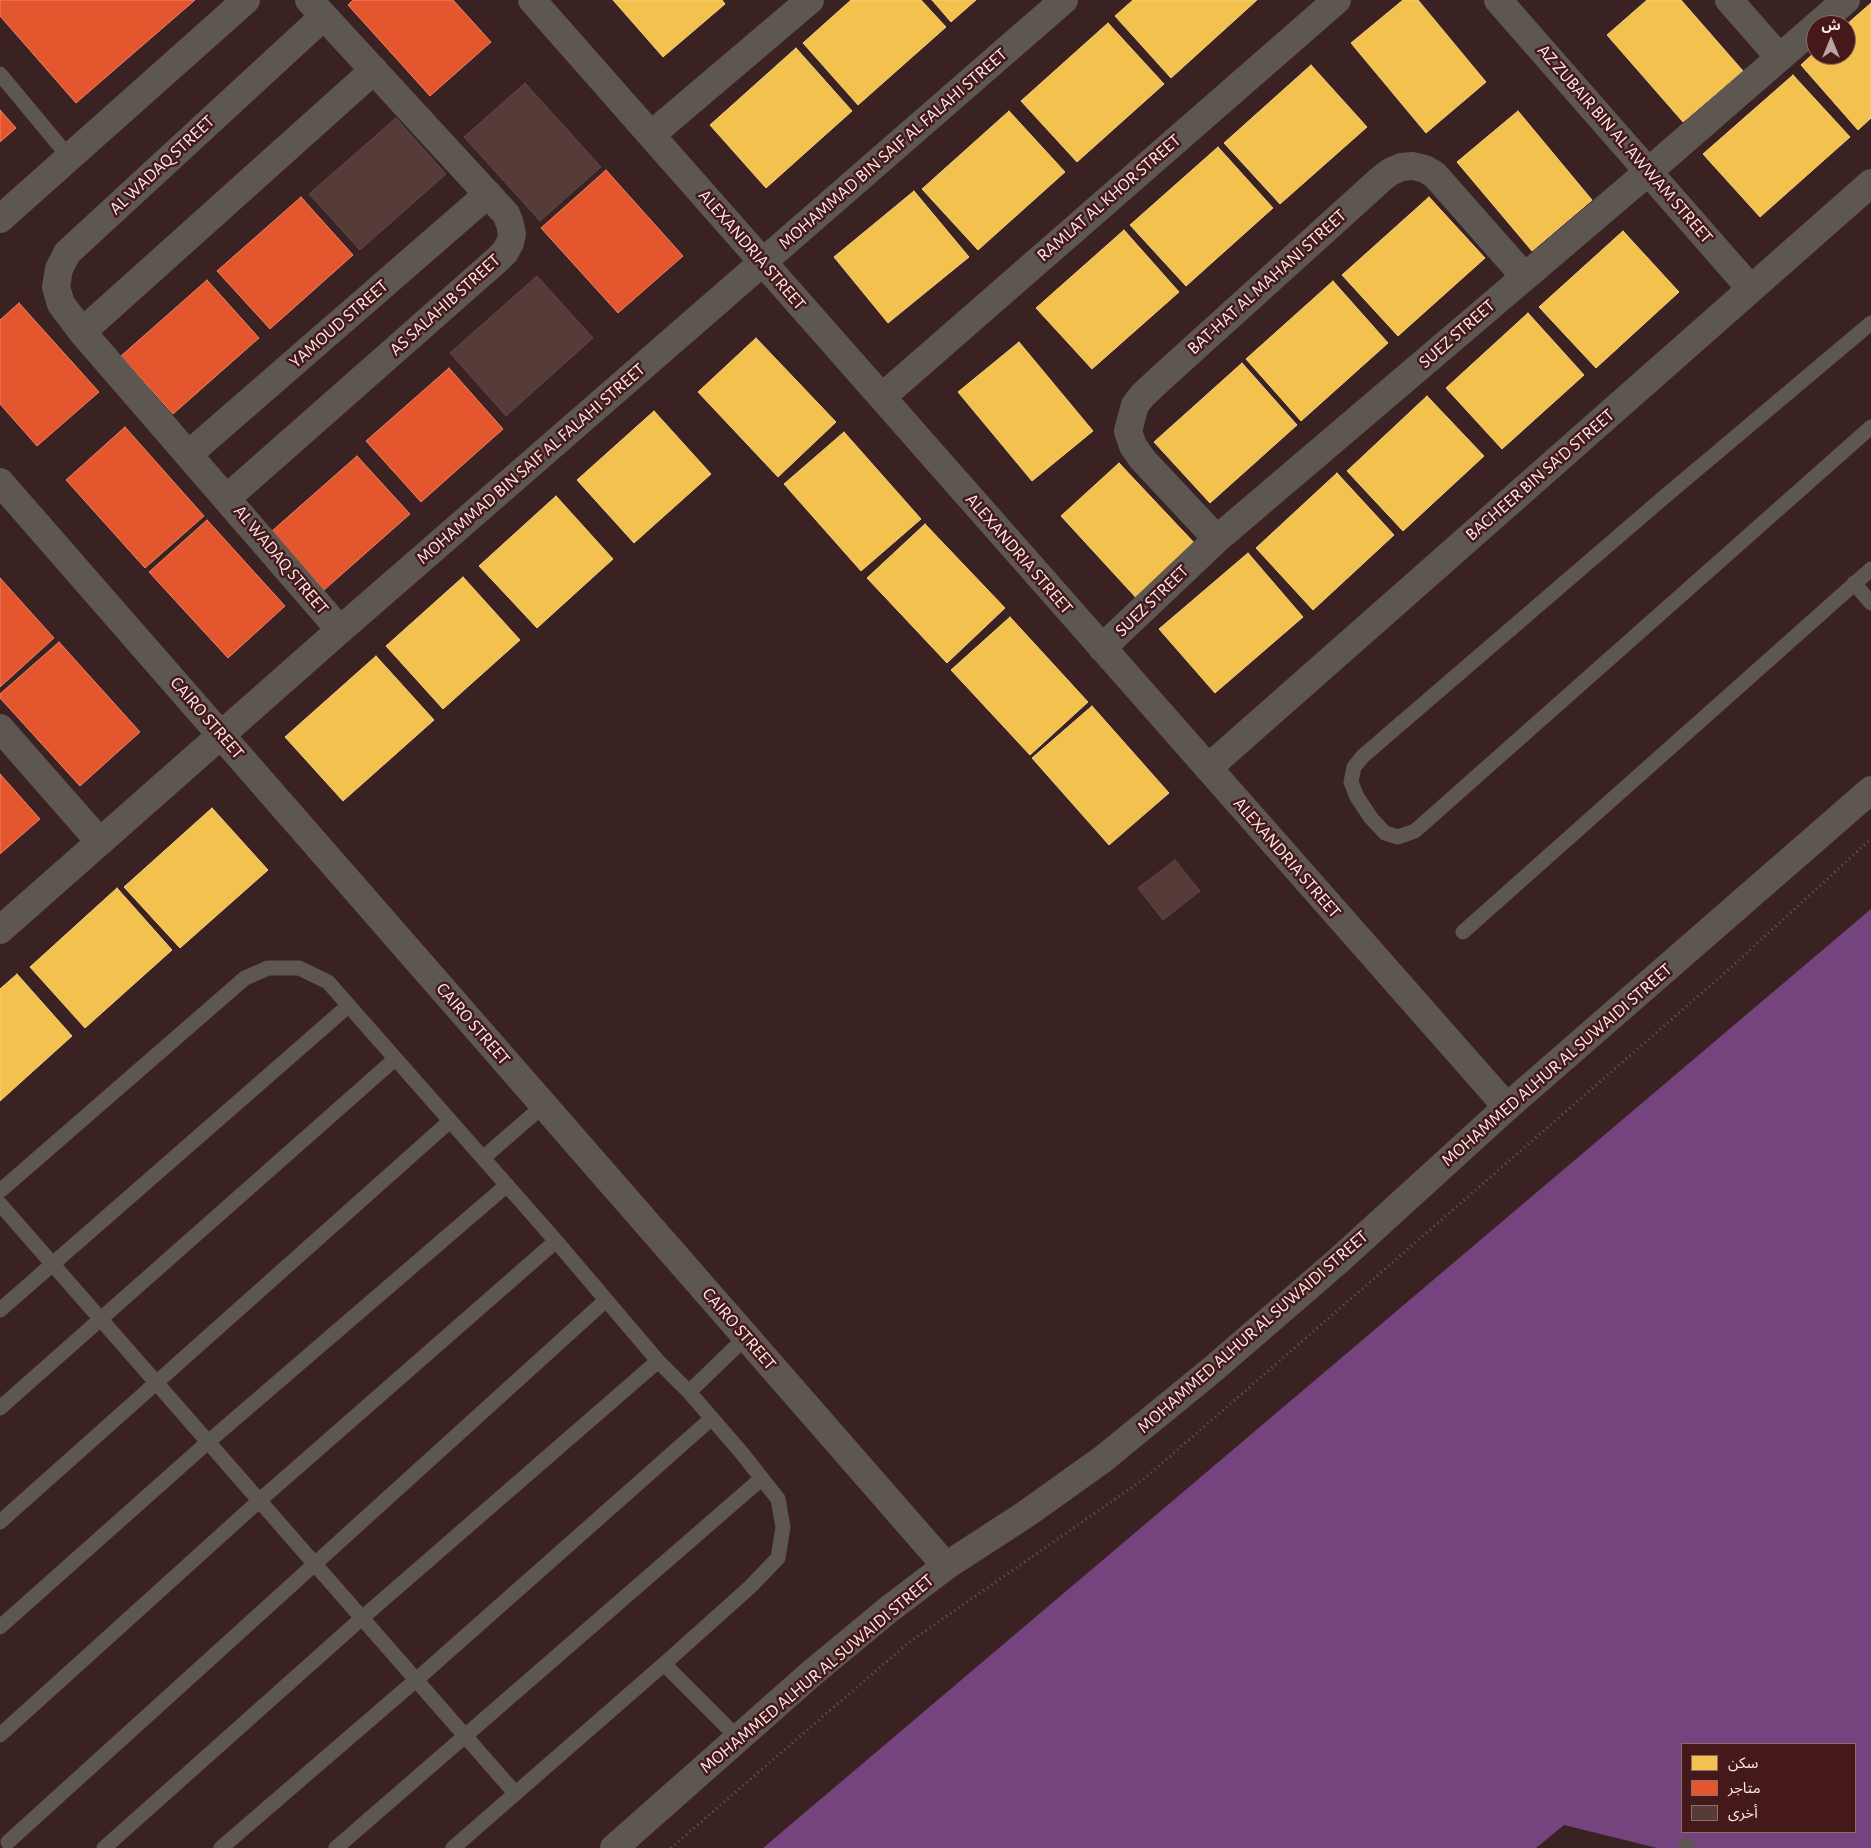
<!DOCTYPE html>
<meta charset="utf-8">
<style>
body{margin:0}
#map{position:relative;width:1871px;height:1848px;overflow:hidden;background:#3a2223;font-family:"Alegreya Sans","Noto Sans Arabic",sans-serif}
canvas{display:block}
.legend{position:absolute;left:1681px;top:1743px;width:175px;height:90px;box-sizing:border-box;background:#45181a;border:1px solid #8f6c6d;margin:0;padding:6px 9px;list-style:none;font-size:15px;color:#fde9e9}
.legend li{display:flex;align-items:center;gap:10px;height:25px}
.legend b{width:25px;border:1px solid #8f6c6d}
.north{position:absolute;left:1806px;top:15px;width:50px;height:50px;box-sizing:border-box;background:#45181a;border:1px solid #8f6c6d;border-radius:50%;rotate:0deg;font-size:14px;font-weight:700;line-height:20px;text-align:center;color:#fde9e9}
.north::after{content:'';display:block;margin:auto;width:18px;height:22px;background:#b9a3a4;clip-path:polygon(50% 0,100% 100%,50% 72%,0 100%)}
</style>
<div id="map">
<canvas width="1871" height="1848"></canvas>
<ul class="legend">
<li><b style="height:14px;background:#f2c14e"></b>سكن</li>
<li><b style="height:14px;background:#e4572e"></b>متاجر</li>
<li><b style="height:14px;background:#563c38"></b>أخرى</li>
</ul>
<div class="north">ش</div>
</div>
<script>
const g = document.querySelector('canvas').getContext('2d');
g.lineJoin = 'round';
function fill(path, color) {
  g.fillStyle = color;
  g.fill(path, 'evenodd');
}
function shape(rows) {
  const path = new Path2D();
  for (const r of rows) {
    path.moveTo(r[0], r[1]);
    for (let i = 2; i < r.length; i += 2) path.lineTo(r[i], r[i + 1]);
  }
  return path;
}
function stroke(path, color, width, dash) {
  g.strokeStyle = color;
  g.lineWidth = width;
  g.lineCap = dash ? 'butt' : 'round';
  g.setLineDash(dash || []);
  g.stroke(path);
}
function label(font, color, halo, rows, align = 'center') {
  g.font = font + ' "Alegreya Sans",sans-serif';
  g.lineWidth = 5;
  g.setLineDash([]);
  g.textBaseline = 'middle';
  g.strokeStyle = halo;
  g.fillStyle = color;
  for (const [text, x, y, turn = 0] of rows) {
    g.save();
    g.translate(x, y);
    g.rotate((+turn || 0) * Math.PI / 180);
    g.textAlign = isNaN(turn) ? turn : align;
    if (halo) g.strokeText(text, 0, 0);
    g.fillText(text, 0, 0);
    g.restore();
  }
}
fill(shape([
 [1871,909,1871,1848,1657,1848,1564,1825,1536,1848,763,1848],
 [1682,1744,1855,1744,1855,1832,1682,1832]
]), '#75437d');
const homes = shape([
 [613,0,722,0,725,4,663,57,613,0],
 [851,0,921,0,946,27,858,105,803,43,851,0],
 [932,0,976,0,951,22,932,0],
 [1133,0,1257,0,1171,78,1115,16,1133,0],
 [1403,0,1418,0,1486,82,1426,133,1351,43,1403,0],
 [1647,0,1681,0,1743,71,1683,122,1607,35,1647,0],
 [1871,3,1871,118,1858,130,1801,65,1816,51,1816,55,1846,55,1846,25,1871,3],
 [1108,23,1164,84,1077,162,1021,101,1108,23],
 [796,48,852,111,766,188,710,125,796,48],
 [1311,65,1367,127,1280,204,1224,143,1311,65],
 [1793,75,1850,137,1760,217,1703,154,1793,75],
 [1009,111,1065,172,978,250,922,189,1009,111],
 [1518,111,1592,200,1532,251,1457,162,1518,111],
 [1218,147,1273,208,1186,286,1130,225,1218,147],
 [914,191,969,257,888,323,834,257,914,191],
 [1429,197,1485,258,1398,336,1342,275,1429,197],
 [1124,230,1179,292,1092,369,1036,308,1124,230],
 [1623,231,1679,292,1596,368,1539,307,1623,231],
 [1333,281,1388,343,1301,421,1246,359,1333,281],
 [1528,313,1584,375,1502,449,1446,388,1528,313],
 [756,338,836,422,778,477,698,392,756,338],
 [1019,342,1093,431,1032,481,958,392,1019,342],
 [1242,363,1297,425,1210,503,1154,442,1242,363],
 [1427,396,1484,456,1403,531,1347,471,1427,396],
 [654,411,711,474,634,543,577,480,654,411],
 [844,432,921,519,861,571,784,484,844,432],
 [1119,463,1199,548,1140,602,1061,516,1119,463],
 [1337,473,1394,535,1313,610,1256,548,1337,473],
 [556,496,613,559,537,628,479,566,556,496],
 [925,524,1005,608,947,663,867,578,925,524],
 [1248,553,1303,617,1215,693,1159,629,1248,553],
 [463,577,520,640,443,709,386,646,463,577],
 [1010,617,1088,702,1030,755,951,670,1010,617],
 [376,656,434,720,343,801,285,737,376,656],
 [1092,706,1169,793,1109,845,1032,758,1092,706],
 [212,808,268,870,180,948,124,887,212,808],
 [117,888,172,950,85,1028,30,967,117,888],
 [17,974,72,1036,0,1101,0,989,17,974]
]);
fill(homes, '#f2c14e');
stroke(homes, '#f5cd7c', 1);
const shops = shape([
 [0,0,195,0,76,103,0,16,0,0],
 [353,0,453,0,491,42,430,96,348,5,353,0],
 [0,110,16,128,0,142,0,110],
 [606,170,683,256,618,313,541,228,606,170],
 [301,197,353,255,270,329,217,271,301,197],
 [207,280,259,338,173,414,121,356,207,280],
 [19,303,99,392,37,446,0,404,0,320,19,303],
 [449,368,503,429,421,502,366,441,449,368],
 [125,427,204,516,145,568,66,480,125,427],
 [357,456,410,514,324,590,272,531,357,456],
 [207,520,285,606,228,658,149,572,207,520],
 [0,578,54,638,0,687,0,578],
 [59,642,140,732,80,786,0,698,0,694,59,642],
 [0,774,40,819,0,854,0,774]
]);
fill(shops, '#e4572e');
stroke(shops, '#ec8366', 1);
const building = shape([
 [525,83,601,167,540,221,464,137,525,83],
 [396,118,446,174,360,250,309,194,396,118],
 [537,276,593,338,506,416,450,353,537,276],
 [1175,860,1200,891,1163,920,1138,888,1175,860]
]);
fill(building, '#563c38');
stroke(building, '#5c4847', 1);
stroke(shape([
 [671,1848,908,1643,1144,1479,1727,971,1871,839]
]), '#655c59', 3, [1, 4]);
stroke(shape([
 [0,74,69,157],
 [1871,323,1663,498,1363,756,1354,767,1351,782,1357,797,1371,818,1385,833,1398,837,1415,831,1871,427],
 [1854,583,1871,603],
 [1463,932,1871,569],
 [483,1158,544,1105],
 [0,1191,245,978,268,968,299,968,328,982,556,1241,658,1361,689,1392,741,1452,778,1499,783,1527,778,1558,750,1587,664,1664,453,1848],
 [0,1204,515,1793],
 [0,1310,348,1006],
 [689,1392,746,1337],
 [0,1408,395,1059],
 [0,1522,450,1121],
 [0,1627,208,1442,507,1185],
 [664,1664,738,1738],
 [0,1735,260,1500,556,1241],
 [8,1842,606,1300],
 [1686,1845,1687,1848],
 [104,1848,362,1618,658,1361],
 [221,1848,416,1680,712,1418],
 [336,1848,761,1479]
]), '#5d5651', 15);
stroke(shape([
 [532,0,1507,1107],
 [1498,0,1751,289],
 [1729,0,1779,57],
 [323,17,67,253,59,269,56,287,61,304,82,332,340,630],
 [1817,25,1846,0],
 [651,135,810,0],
 [0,219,246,0],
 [82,332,374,70],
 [882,397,1337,0],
 [189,454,488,194],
 [0,482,946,1566],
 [227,498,498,259,505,252,510,243,512,234,510,224,506,214,309,0],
 [1217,539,1143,460,1133,446,1128,431,1135,405,1143,395,1160,379,1381,179,1390,172,1401,167,1413,166,1425,169,1435,175,1524,276],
 [1102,648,1217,539,1648,172,1816,26],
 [0,728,100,842],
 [1208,768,1871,183],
 [0,930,340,630,1064,0]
]), '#5d5651', 28);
stroke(shape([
 [614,1848,812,1673,888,1610,946,1566,1026,1514,1103,1459,1213,1369,1338,1261,1507,1107,1871,790]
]), '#5d5651', 28);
label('18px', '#fde9e9', '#45181a', [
 ["AZ ZUBAIR BIN AL 'AWWAM STREET",1625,144,49],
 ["MOHAMMAD BIN SAIF AL FALAHI STREET",893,149,-41],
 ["AL WADAQ STREET",162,165,-43],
 ["RAMLAT AL KHOR STREET",1109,198,-41],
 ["ALEXANDRIA STREET",752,250,49],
 ["BAT-HAT AL MAHANI STREET",1267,282,-42],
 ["AS SALAHIB STREET",445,305,-42],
 ["YAMOUD STREET",339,324,-41],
 ["SUEZ STREET",1457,334,-41],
 ["MOHAMMAD BIN SAIF AL FALAHI STREET",531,464,-41],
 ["BACHEER BIN SA'D STREET",1540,475,-41],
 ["ALEXANDRIA STREET",1019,554,49],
 ["AL WADAQ STREET",281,560,50],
 ["SUEZ STREET",1152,601,-44],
 ["CAIRO STREET",207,718,49],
 ["ALEXANDRIA STREET",1287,858,49],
 ["CAIRO STREET",473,1024,49],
 ["MOHAMMED ALHUR AL SUWAIDI STREET",1557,1065,-41],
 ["CAIRO STREET",739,1329,49],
 ["MOHAMMED ALHUR AL SUWAIDI STREET",1253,1332,-41],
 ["MOHAMMED ALHUR AL SUWAIDI STREET",817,1674,-40]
]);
</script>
